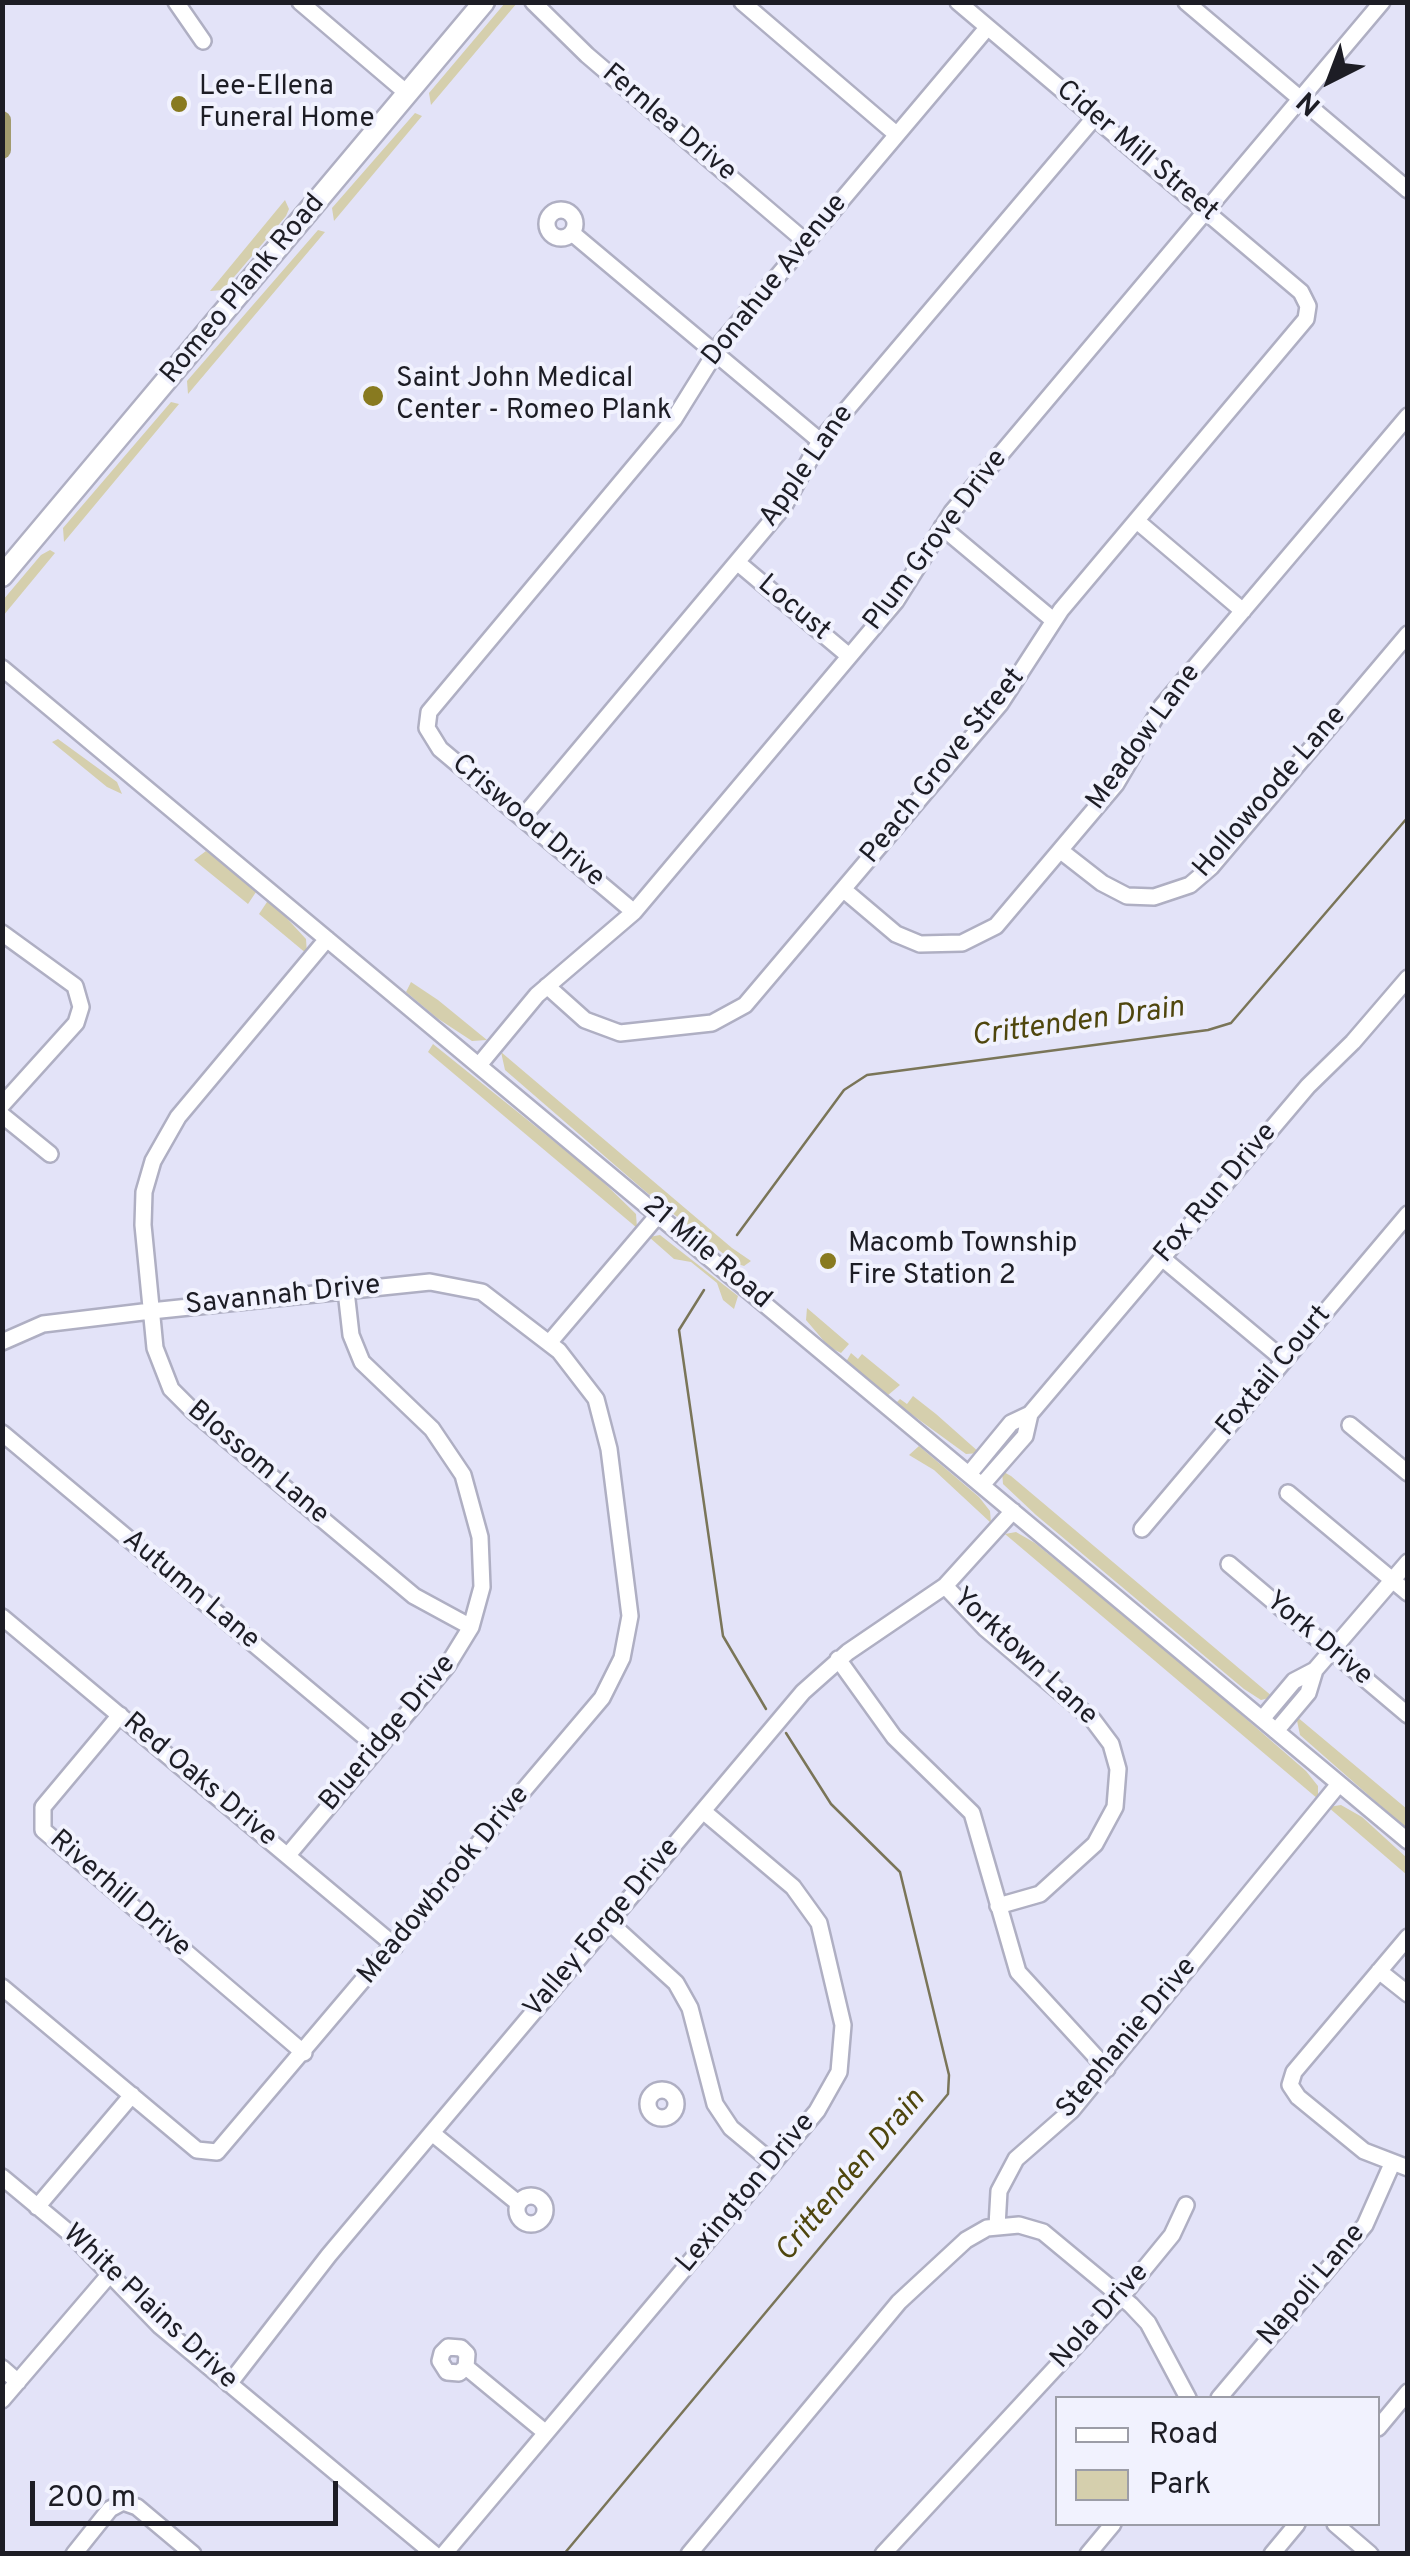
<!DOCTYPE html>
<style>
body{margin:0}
#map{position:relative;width:1410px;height:2556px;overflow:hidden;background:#e3e3f8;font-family:Overpass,sans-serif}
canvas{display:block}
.frame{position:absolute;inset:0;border:5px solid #1d1d25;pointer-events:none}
.legend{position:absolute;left:1055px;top:2396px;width:325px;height:130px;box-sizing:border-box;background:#f1f2fe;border:2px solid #9c9da7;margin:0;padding:12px 18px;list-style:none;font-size:30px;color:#1d1d25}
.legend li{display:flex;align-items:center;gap:20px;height:50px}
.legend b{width:50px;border:2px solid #9c9da7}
.north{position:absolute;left:1280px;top:30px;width:100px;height:100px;-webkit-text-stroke:8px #f1f2fe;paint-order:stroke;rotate:222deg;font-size:28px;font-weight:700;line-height:40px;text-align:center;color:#1d1d25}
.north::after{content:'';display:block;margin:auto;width:35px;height:45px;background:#1d1d25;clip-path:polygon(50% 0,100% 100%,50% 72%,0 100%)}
.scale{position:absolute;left:30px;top:2481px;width:308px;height:45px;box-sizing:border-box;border:5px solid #1d1d25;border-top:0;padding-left:12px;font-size:30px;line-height:35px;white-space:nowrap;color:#1d1d25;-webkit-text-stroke:8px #f1f2fe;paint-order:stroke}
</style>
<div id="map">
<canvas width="1410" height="2556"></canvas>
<div class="frame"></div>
<ul class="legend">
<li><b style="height:12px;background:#fff"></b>Road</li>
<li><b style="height:28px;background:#d5cfad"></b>Park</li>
</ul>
<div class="north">N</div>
<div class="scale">200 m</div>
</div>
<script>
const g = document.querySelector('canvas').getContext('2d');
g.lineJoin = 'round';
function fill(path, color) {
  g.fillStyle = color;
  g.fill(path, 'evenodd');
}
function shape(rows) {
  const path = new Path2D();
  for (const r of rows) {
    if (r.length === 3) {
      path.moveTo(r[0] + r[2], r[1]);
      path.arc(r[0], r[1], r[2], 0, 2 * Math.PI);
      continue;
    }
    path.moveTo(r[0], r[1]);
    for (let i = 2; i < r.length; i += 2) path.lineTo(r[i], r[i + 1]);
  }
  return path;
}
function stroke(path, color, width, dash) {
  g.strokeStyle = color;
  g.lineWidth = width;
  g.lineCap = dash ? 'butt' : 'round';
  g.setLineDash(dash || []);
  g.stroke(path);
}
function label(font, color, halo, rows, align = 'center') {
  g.font = font + ' Overpass,sans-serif';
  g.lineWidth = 8;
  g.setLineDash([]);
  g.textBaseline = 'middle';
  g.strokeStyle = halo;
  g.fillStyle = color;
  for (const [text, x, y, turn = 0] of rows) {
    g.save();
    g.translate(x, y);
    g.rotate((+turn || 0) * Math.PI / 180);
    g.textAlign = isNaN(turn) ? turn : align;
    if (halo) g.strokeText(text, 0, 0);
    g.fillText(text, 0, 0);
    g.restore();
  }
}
fill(shape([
 [505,3,517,3,431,105,429,93],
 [415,113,422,116,334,221,332,208],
 [285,200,289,209,286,216,223,290,210,291],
 [318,230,325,232,188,394,187,381],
 [171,402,179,404,64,542,63,528],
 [50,550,55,553,3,616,3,600,41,555],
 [58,739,117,782,122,794,107,787,52,742],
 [206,851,258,889,248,904,194,860],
 [269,899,306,939,307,954,259,914],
 [411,982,438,1000,487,1040,472,1041,437,1018,406,992],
 [433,1044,596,1175,636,1214,637,1228,428,1052],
 [501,1052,732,1248,751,1261,744,1266,735,1263,646,1192,505,1070],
 [660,1235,738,1296,734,1309,723,1300,717,1283,691,1262,674,1259,649,1237],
 [807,1308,849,1344,841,1353,829,1347,806,1320],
 [851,1353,858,1359,862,1354,900,1385,887,1396,846,1362],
 [913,1396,936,1414,980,1453,966,1454,896,1403,900,1399,907,1404],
 [919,1446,979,1497,990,1511,991,1523,934,1470,909,1455],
 [1002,1471,1011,1476,1273,1697,1261,1700,1244,1689,1036,1515,1003,1484],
 [1016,1532,1035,1543,1190,1670,1306,1771,1318,1786,1318,1799,1005,1534],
 [1296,1716,1407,1809,1407,1829,1300,1735],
 [1341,1805,1362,1817,1407,1858,1407,1875,1328,1807]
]), '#d5cfad');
stroke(shape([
 [737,1235,844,1090,867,1075,1208,1030,1231,1023,1408,817],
 [704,1290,679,1330,723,1636,766,1709],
 [564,2554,948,2094,949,2075,900,1872,831,1804,786,1733]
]), '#7a7558', 2.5);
stroke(shape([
 [2,120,2,150]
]), '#a29b6e', 18);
const minor = shape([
 [176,2,203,41],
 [300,2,408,94],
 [533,2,587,55,806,242],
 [742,2,896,134],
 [1186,2,1408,190],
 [561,224,14],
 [572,233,820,441],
 [1137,521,1243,611],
 [942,527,1053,620],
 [737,562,849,656],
 [2,668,1408,1841],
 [522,818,784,506,820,441,1094,118],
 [1061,851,1102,883,1127,896,1154,897,1190,885,1211,867,1408,634],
 [844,890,896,934,920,944,962,943,996,926,1116,784,1162,706,1408,416],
 [634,912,440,749,427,728,429,712,674,419,722,342,987,28],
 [2,933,75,986,81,1007,76,1023,2,1105],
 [327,939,178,1117,153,1161,144,1192,143,1225,155,1348,171,1389,193,1411,414,1596,471,1627],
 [547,986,585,1020,620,1033,712,1023,745,1005,1000,704,1061,610,1306,319,1308,306,1301,292,958,2],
 [479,1065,537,995,634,912,896,601,952,512,1382,2],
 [2,1115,50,1154],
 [1162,1258,1284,1360],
 [2,1342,43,1324,151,1311,430,1282,482,1292,559,1351,596,1399,609,1449,630,1616,622,1658,602,1698,217,2152,197,2150,2,1987],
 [549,1343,658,1215],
 [1350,1425,1408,1473],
 [2,1433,378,1748],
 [969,1474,1011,1423,1030,1414,1308,1086,1353,1042,1408,978],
 [982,1485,1025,1436,1030,1414],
 [1288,1493,1408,1593],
 [1142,1529,1408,1214],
 [1229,1564,1408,1715],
 [945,1586,986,1629,1093,1720,1111,1744,1118,1769,1115,1807,1095,1844,1040,1894,998,1906],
 [2,1617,395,1946],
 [838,1659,894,1737,972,1813,1018,1972,1107,2069],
 [120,1715,43,1807,43,1830,304,2053],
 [1262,1719,1294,1681,1315,1670,1408,1562],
 [1276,1731,1308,1693,1315,1670],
 [288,1855,447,1666,471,1627,482,1587,480,1537,463,1475,432,1429,362,1362,351,1335,346,1291],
 [609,1922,676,1983,690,2008,715,2104,731,2128,773,2163],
 [1408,1937,1294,2072,1290,2085,1298,2097,1364,2151,1408,2168],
 [1379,1971,1408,1994],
 [662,2104,14],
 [432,2133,518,2203],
 [2,2177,73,2236,160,2326,434,2554],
 [531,2210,14],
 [37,2207,132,2095],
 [997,2226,999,2191,1016,2159,1072,2110,1339,1784],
 [466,2367,459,2373,447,2372,440,2361,442,2353,448,2347,461,2348,467,2354,466,2367,546,2433],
 [2,2368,18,2382],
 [229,2384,329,2255,803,1692,848,1652,945,1586,1013,1511],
 [1219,2398,1365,2225,1392,2164],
 [2,2400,110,2274],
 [1378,2428,1408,2392],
 [1335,2524,1370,2554],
 [74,2554,110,2509,123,2502,137,2507,193,2554],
 [444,2554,817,2111,839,2072,843,2025,819,1923,793,1887,703,1811],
 [689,2554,899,2302,966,2240,987,2228,1019,2225,1043,2232,1131,2305,1148,2323,1188,2398],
 [883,2554,1122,2296,1172,2235,1186,2205],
 [1088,2554,1113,2524],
 [1272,2554,1297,2524]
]);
const major = shape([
 [2,576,484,2]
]);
stroke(minor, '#afafc3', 20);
stroke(major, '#afafc3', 25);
stroke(minor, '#fff', 15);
stroke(major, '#fff', 20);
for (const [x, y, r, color] of [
 [179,104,10,"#887a20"],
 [373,396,12,"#887a20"],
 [828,1261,10,"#887a20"]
]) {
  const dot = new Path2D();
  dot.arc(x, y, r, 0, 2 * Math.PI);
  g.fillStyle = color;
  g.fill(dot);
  stroke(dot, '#f1f2fe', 4);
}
label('28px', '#1d1d25', '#f1f2fe', [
 ["Lee-Ellena",199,88],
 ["Funeral Home",199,120],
 ["Saint John Medical",396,380],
 ["Center - Romeo Plank",396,412],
 ["Macomb Township",848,1245],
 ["Fire Station 2",848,1277]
], 'left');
label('28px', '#1d1d25', '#f1f2fe', [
 ["Fernlea Drive",668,124,40],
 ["Cider Mill Street",1136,152,40],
 ["Donahue Avenue",776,281,-51],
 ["Romeo Plank Road",244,290,-50],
 ["Apple Lane",808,467,-55],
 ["Plum Grove Drive",937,541,-53],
 ["Locust",793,609,40],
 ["Meadow Lane",1145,738,-54],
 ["Peach Grove Street",944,767,-51],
 ["Hollowoode Lane",1271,793,-49],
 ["Criswood Drive",527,822,40],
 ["Fox Run Drive",1217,1194,-50],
 ["21 Mile Road",706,1254,40],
 ["Savannah Drive",283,1297,-6],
 ["Foxtail Court",1275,1372,-50],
 ["Blossom Lane",257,1464,40],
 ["Autumn Lane",190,1591,40],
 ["York Drive",1318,1640,40],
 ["Yorktown Lane",1024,1658,43],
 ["Blueridge Drive",389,1734,-50],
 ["Red Oaks Drive",199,1781,40],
 ["Meadowbrook Drive",445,1886,-50],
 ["Riverhill Drive",119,1895,41],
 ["Valley Forge Drive",603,1929,-50],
 ["Stephanie Drive",1128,2039,-50],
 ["Lexington Drive",747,2194,-50],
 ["Napoli Lane",1313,2286,-50],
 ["White Plains Drive",149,2308,43],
 ["Nola Drive",1101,2317,-48]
]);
label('italic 30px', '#4f460d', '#f1f2fe', [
 ["Crittenden Drain",1078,1024,-8],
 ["Crittenden Drain",852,2177,-50]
]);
</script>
